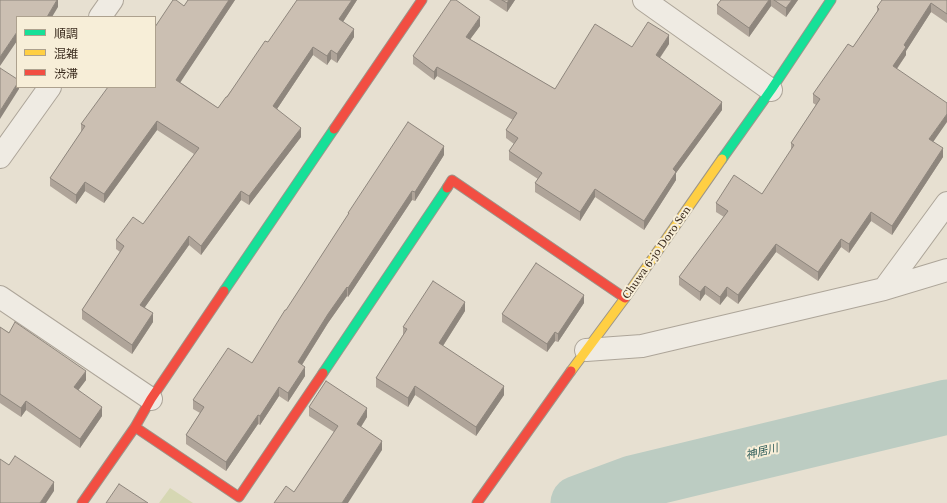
<!DOCTYPE html>
<meta charset="utf-8">
<style>
body{margin:0}
#map{position:relative;width:947px;height:503px;overflow:hidden;background:#e7e0d1;font-family:"Libre Baskerville","Noto Sans JP",serif}
canvas{display:block}
.legend{position:absolute;left:16px;top:16px;width:140px;height:72px;box-sizing:border-box;background:#f7eed8;border:1px solid #ada18e;margin:0;padding:5px 7px;list-style:none;font-size:12px;color:#3d2e20}
.legend li{display:flex;align-items:center;gap:8px;height:20px}
.legend b{width:20px;border:1px solid #ada18e}
</style>
<div id="map">
<canvas width="947" height="503"></canvas>
<ul class="legend">
<li><b style="height:5px;background:#16e098"></b>順調</li>
<li><b style="height:5px;background:#ffcf43"></b>混雑</li>
<li><b style="height:5px;background:#f24e42"></b>渋滞</li>
</ul>
</div>
<script>
const g = document.querySelector('canvas').getContext('2d');
g.lineJoin = 'round';
function fill(path, color) {
  g.fillStyle = color;
  g.fill(path, 'evenodd');
}
function shape(rows) {
  const path = new Path2D();
  for (const r of rows) {
    path.moveTo(r[0], r[1]);
    for (let i = 2; i < r.length; i += 2) path.lineTo(r[i], r[i + 1]);
  }
  return path;
}
function stroke(path, color, width, dash) {
  g.strokeStyle = color;
  g.lineWidth = width;
  g.lineCap = dash ? 'butt' : 'round';
  g.setLineDash(dash || []);
  g.stroke(path);
}
function label(font, color, halo, rows, align = 'center') {
  g.font = font + ' "Libre Baskerville","Noto Sans JP",serif';
  g.lineWidth = 4;
  g.setLineDash([]);
  g.textBaseline = 'middle';
  g.strokeStyle = halo;
  g.fillStyle = color;
  for (const [text, x, y, turn = 0] of rows) {
    g.save();
    g.translate(x, y);
    g.rotate((+turn || 0) * Math.PI / 180);
    g.textAlign = isNaN(turn) ? turn : align;
    if (halo) g.strokeText(text, 0, 0);
    g.fillText(text, 0, 0);
    g.restore();
  }
}
fill(shape([
 [170,488,193,503,159,503]
]), '#d6d7b3');
stroke(shape([
 [578,503,632,483,947,407]
]), '#bcccc2', 55);
const street = shape([
 [644,0,771,90],
 [100,17,112,0],
 [0,157,50,87],
 [884,289,947,203],
 [0,297,151,399],
 [586,350,642,346,884,289,947,270]
]);
const fast = shape([
 [722,159,771,90,831,0],
 [224,291,334,129],
 [323,373,447,188]
]);
const slow = shape([
 [571,371,625,298,722,159]
]);
const jam = shape([
 [334,129,422,0],
 [447,188,452,180,625,298],
 [135,427,239,497,323,373],
 [82,503,135,427,151,399,224,291],
 [477,503,571,371]
]);
stroke(street, '#ada599', 24);
stroke(fast, '#9c958a', 11);
stroke(slow, '#9c958a', 11);
stroke(jam, '#9c958a', 11);
stroke(street, '#efebe3', 22);
stroke(fast, '#16e098', 9);
stroke(slow, '#ffcf43', 9);
stroke(jam, '#f24e42', 9);
fill(shape([
 [188,0,235,0,180,82,218,108,268,42,313,0,357,0,343,22,354,37,337,63,331,59,327,65,313,55,277,109,301,137,249,205,241,200,201,255,189,245,145,307,153,322,132,354,82,319,82,310,120,252,116,249,116,240,143,224,194,154,157,130,104,203,85,191,76,204,50,186,50,178,81,132,81,124,184,6],
 [489,0,515,0,507,12],
 [721,0,798,0,786,17,771,6,749,37,717,14,717,5],
 [947,0,947,23,931,12,906,51,906,55,897,69,933,142,943,157,892,235,871,221,849,253,841,247,818,281,776,252,738,304,727,296,720,305,705,294,700,301,679,285,679,277,724,217,716,212,716,203,762,194,791,151,791,143,816,105,813,103,813,94,853,47,877,12,877,7],
 [480,26,470,39,555,89,632,47,669,44,660,58,722,110,676,173,676,180,644,230,595,197,580,221,535,192,535,183,538,179,509,160,509,151,514,144,506,138,506,130,513,120,437,76,434,80,413,64,413,56],
 [444,155,415,201,412,200,348,297,347,296,328,323,302,365,305,376,288,402,279,396,260,425,258,424,226,471,186,444,186,435,200,413,193,409,193,400,252,363,348,215,348,213],
 [584,303,558,342,555,341,547,352,502,322,502,314],
 [465,311,443,346,504,395,476,436,415,395,408,407,376,387,376,378,403,335,403,327],
 [0,327,86,380,78,390,102,416,80,448,26,410,21,417,0,403],
 [309,407,367,417,361,427,382,450,294,492,334,432,309,416]
]), '#afa499');
fill(shape([
 [57,0,58,0,58,7,52,17,47,17],
 [229,0,235,0,176,89,176,80],
 [352,0,357,0,339,28,339,19],
 [509,0,515,0,507,12,507,3],
 [769,0,771,0,771,6,749,37,749,28],
 [792,0,798,0,786,17,786,8],
 [931,3,931,12,906,51,906,55,893,74,893,66,904,45],
 [480,17,480,26,466,45,466,37],
 [354,29,354,37,337,63,337,54],
 [17,32,17,41,0,66,0,57],
 [669,35,669,44,656,63,656,55],
 [313,47,313,55,273,115,273,106],
 [331,50,331,59,327,65,327,56],
 [437,67,437,76,434,80,434,72],
 [17,84,17,87,19,87,19,89,0,119,0,111],
 [722,102,722,110,676,173,676,180,644,230,644,221,673,169],
 [947,114,947,122,929,148,929,139],
 [157,121,157,130,104,203,104,194],
 [301,128,301,137,249,205,249,196],
 [444,146,444,155,415,201,415,192],
 [943,148,943,157,892,235,892,226],
 [85,182,85,191,76,204,76,195],
 [595,189,595,197,580,221,580,212],
 [241,191,241,200,201,255,201,246],
 [412,191,412,200,348,297,348,288],
 [871,212,871,221,849,253,849,244],
 [189,236,189,245,140,314,140,305],
 [841,239,841,247,818,281,818,272],
 [776,244,776,252,738,304,738,295],
 [705,286,705,294,700,301,700,292],
 [347,287,347,296,328,323,298,371,298,362,328,314],
 [727,287,727,296,720,305,720,297],
 [584,295,584,303,558,342,558,334],
 [465,302,465,311,439,352,439,343],
 [153,313,153,322,132,354,132,345],
 [555,332,555,341,547,352,547,344],
 [305,367,305,376,288,402,288,393],
 [86,371,86,380,74,396,74,387],
 [415,386,415,395,408,407,408,398],
 [504,386,504,395,476,436,476,427],
 [279,387,279,396,260,425,260,416],
 [26,401,26,410,21,417,21,408],
 [102,407,102,416,80,448,80,439],
 [367,408,367,417,357,433,357,424],
 [258,415,258,424,226,471,226,462],
 [382,441,382,450,348,503,342,503],
 [54,482,54,491,46,503,40,503]
]), '#8e867d');
const building = shape([
 [0,0,57,0,47,17,17,17,17,32,0,57,0,0],
 [173,0,176,0,184,6,188,0,229,0,176,80,218,108,226,97,227,97,265,41,268,42,297,0,352,0,339,19,354,29,337,54,331,50,327,56,313,47,273,106,301,128,249,196,241,191,201,246,189,236,140,305,153,313,132,345,82,310,124,246,116,240,133,217,143,224,199,148,157,121,104,194,85,182,76,195,50,178,85,126,81,124,108,87,155,87,155,27,173,0],
 [451,0,456,0,480,17,466,37,555,89,595,24,632,47,648,22,669,35,656,55,722,102,673,169,676,172,644,221,595,189,580,212,535,183,542,173,509,151,518,138,506,130,517,113,437,67,434,72,413,56,451,0],
 [502,0,509,0,507,3,502,0],
 [721,0,769,0,749,28,717,5,721,0],
 [774,0,792,0,786,8,774,0],
 [882,0,947,0,947,14,931,3,904,45,906,47,893,66,947,103,947,114,929,139,943,148,892,226,871,212,849,244,841,239,818,272,776,244,738,295,727,287,720,297,705,286,700,292,679,277,728,211,716,203,734,175,762,194,794,145,791,143,820,99,813,94,848,44,853,47,879,9,877,7,882,0],
 [0,68,17,79,17,84,0,111,0,68],
 [408,122,444,146,415,192,412,191,348,288,347,287,328,314,298,362,305,367,288,393,279,387,260,416,258,415,226,462,186,435,204,407,193,400,228,348,252,363,285,310,286,310,349,213,348,213,408,122],
 [536,263,584,295,558,334,555,332,547,344,502,314,536,263],
 [433,281,465,302,439,343,504,386,476,427,415,386,408,398,376,378,407,329,403,327,433,281],
 [15,322,86,371,74,387,102,407,80,439,26,401,21,408,0,394,0,327,9,333,15,322],
 [326,381,367,408,357,424,382,441,342,503,274,503,286,486,294,492,338,426,309,407,326,381],
 [15,456,54,482,40,503,0,503,0,459,9,465,15,456],
 [119,484,148,503,106,503,119,484]
]);
fill(building, '#cbbfb2');
stroke(building, '#8e867d', 1);
label('10px', '#3d2e20', '#f7eed8', [
 ["Chuwa 6-jo Doro Sen",657,253,-55]
]);
label('italic 11px', '#2f5d5a', '#f7eed8', [
 ["神居川",762,452,-14]
]);
</script>
